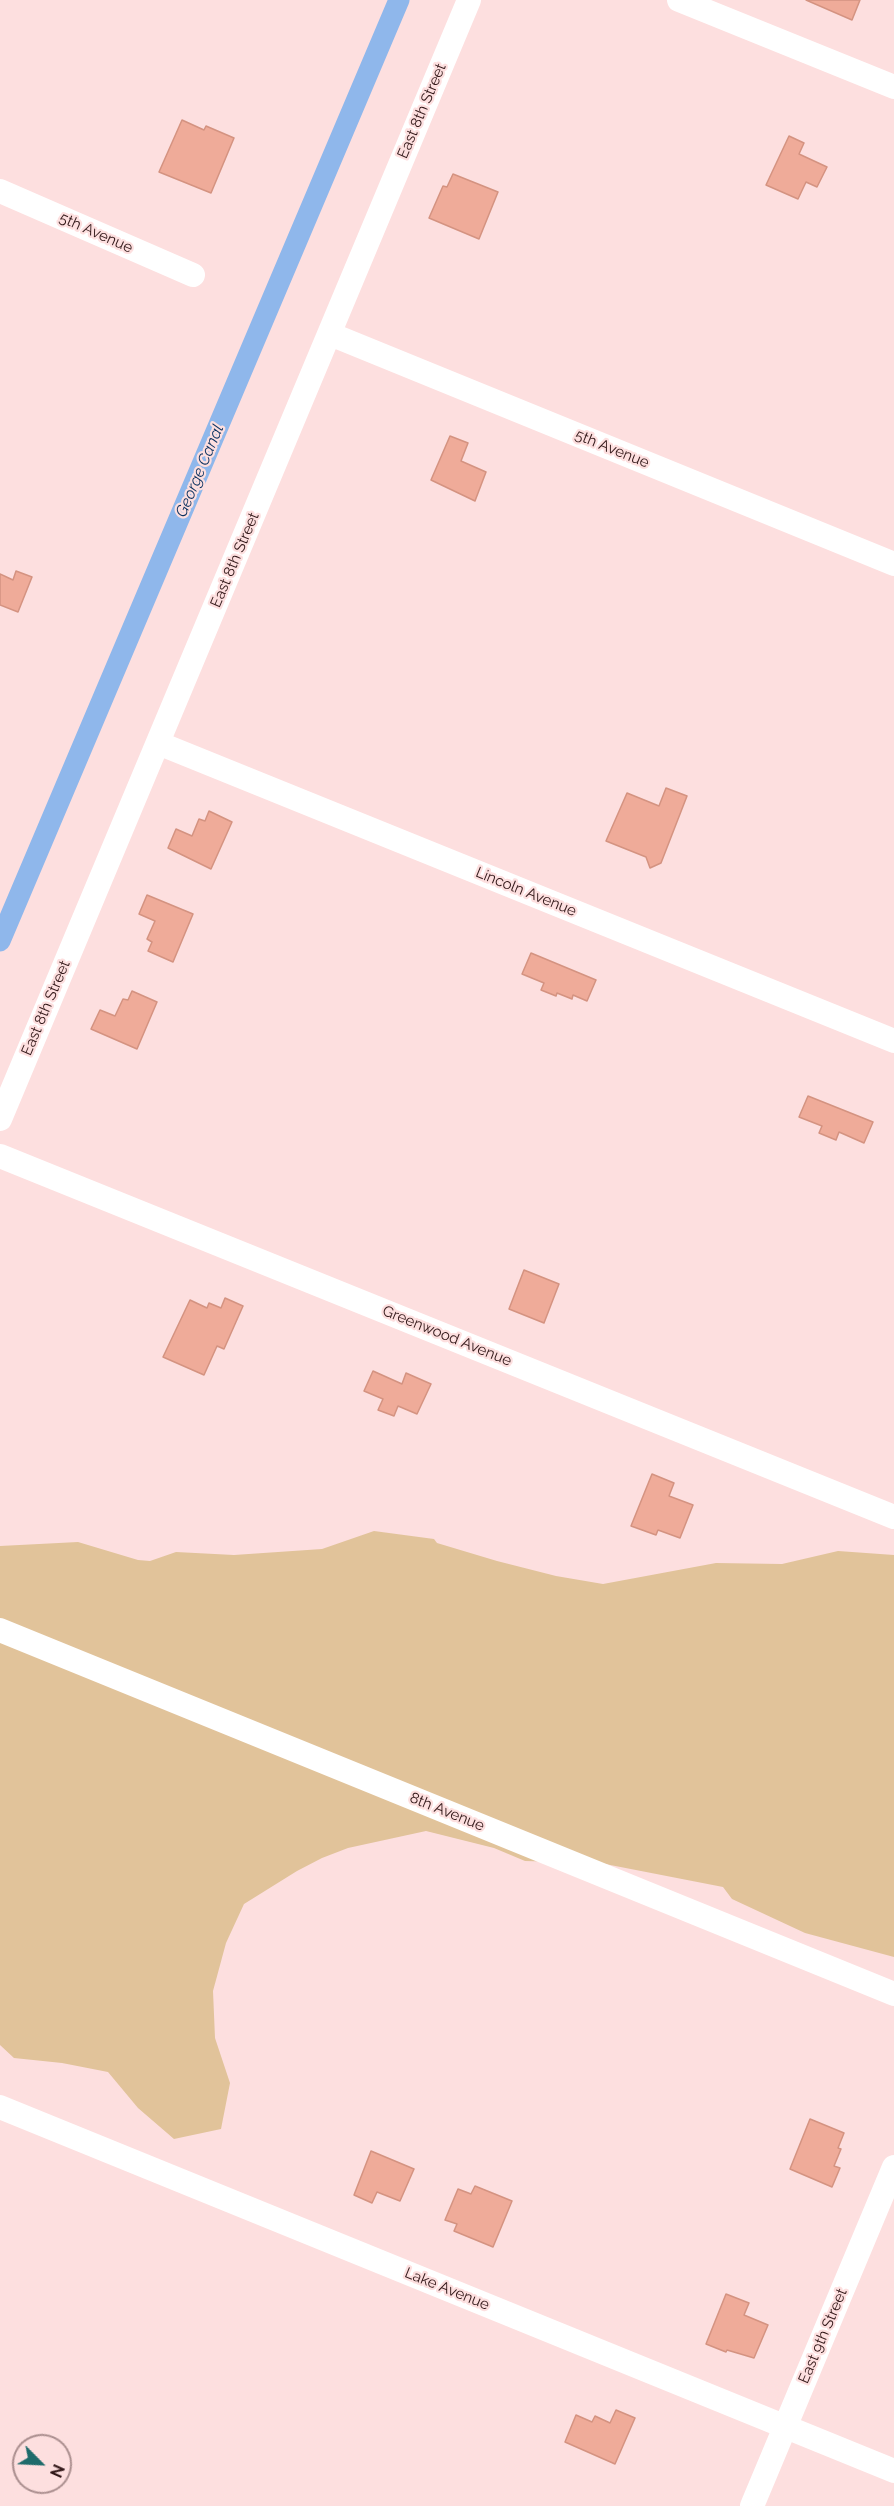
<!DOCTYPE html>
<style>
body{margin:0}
#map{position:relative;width:894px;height:2506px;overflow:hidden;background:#fddfdf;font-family:Raleway,sans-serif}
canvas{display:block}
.north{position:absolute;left:12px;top:2434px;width:60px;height:60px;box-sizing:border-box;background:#fddfdf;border:2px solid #ab8f8f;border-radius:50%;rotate:114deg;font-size:16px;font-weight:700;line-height:24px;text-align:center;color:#311718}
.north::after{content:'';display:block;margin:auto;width:21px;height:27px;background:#1e6b6b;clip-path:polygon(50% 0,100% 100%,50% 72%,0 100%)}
</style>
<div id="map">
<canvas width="894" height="2506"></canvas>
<div class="north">N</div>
</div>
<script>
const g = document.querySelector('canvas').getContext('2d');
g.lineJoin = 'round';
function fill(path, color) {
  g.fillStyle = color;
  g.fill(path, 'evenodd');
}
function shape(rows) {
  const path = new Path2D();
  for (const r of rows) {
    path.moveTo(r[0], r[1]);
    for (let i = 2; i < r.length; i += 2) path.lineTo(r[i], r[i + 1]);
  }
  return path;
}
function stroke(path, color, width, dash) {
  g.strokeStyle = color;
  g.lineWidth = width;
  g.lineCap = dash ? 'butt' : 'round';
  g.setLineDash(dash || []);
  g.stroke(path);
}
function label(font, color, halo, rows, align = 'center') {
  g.font = font + ' Raleway,sans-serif';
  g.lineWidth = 4.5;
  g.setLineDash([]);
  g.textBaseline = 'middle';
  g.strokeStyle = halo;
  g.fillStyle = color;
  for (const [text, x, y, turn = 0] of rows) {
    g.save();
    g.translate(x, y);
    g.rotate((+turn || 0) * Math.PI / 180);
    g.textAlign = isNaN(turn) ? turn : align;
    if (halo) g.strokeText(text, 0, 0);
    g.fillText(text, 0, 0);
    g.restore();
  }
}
fill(shape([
 [374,1531,434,1539,437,1543,497,1561,556,1576,603,1584,716,1563,782,1564,838,1551,894,1555,894,1957,805,1933,732,1899,723,1887,600,1863,525,1861,494,1848,426,1831,348,1848,322,1858,297,1871,244,1904,226,1943,213,1991,215,2038,230,2083,221,2129,174,2139,138,2108,108,2072,62,2063,14,2058,0,2045,0,1546,78,1542,138,1560,150,1561,176,1552,234,1555,322,1549]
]), '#e1c39a');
stroke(shape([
 [0,941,399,0]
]), '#8fb7eb', 21);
const building = shape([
 [806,0,860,0,852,20,806,0],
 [182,120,204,130,206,126,234,138,211,193,159,172,182,120],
 [789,136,804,143,799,154,827,167,817,187,806,182,798,199,766,185,789,136],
 [453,174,498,192,479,239,429,218,443,186,447,187,453,174],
 [450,436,468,443,461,461,486,472,475,501,431,480,450,436],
 [16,571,32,577,18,612,0,605,0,574,13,580,16,571],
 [666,788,687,796,661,863,650,868,646,857,606,841,627,793,659,806,666,788],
 [209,811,232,822,211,869,168,848,176,829,192,836,199,819,205,821,209,811],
 [147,895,193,914,173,962,148,951,152,942,147,939,155,921,139,914,147,895],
 [531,953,596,980,587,1001,573,995,572,999,557,993,556,996,541,990,544,983,522,974,531,953],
 [132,991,157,1002,137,1049,91,1029,100,1010,115,1016,123,999,128,1000,132,991],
 [808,1096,873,1122,864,1143,839,1132,836,1140,819,1133,822,1126,799,1117,808,1096],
 [524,1270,559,1284,544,1323,509,1309,524,1270],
 [225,1298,243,1306,224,1349,217,1346,204,1375,163,1357,190,1300,207,1308,209,1303,221,1308,225,1298],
 [373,1371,402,1384,406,1373,431,1384,417,1414,398,1406,394,1416,378,1410,383,1399,364,1391,373,1371],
 [652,1474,674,1483,669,1496,693,1505,680,1538,658,1530,656,1535,631,1526,652,1474],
 [810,2119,844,2133,838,2148,841,2149,834,2166,840,2168,832,2187,790,2169,810,2119],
 [371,2151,414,2169,400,2201,377,2192,372,2203,354,2195,371,2151],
 [475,2186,512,2201,493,2247,454,2231,457,2224,445,2220,458,2189,471,2194,475,2186],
 [726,2294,749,2303,744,2315,768,2325,754,2358,727,2350,726,2352,706,2344,726,2294],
 [616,2410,635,2418,615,2464,565,2442,576,2415,592,2422,595,2416,610,2423,616,2410]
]);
fill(building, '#efab99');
stroke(building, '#d49381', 1.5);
stroke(shape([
 [679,0,894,87],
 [0,191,193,275],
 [330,334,894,564],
 [158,743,894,1041],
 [0,1119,469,0],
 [0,1156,894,1517],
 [0,1630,894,1994],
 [0,2107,894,2471],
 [752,2506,894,2167]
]), '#fff', 24);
label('15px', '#311718', '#fddfdf', [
 ["East 8th Street",422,111,-67],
 ["5th Avenue",96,233,24],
 ["5th Avenue",612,449,22],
 ["East 8th Street",235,560,-67],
 ["Lincoln Avenue",526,892,22],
 ["East 8th Street",46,1008,-67],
 ["Greenwood Avenue",447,1336,22],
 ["8th Avenue",447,1812,22],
 ["Lake Avenue",447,2289,22],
 ["East 9th Street",823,2336,-67]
]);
label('italic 16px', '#082f5e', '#fddfdf', [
 ["George Canal",200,471,-67]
]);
</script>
